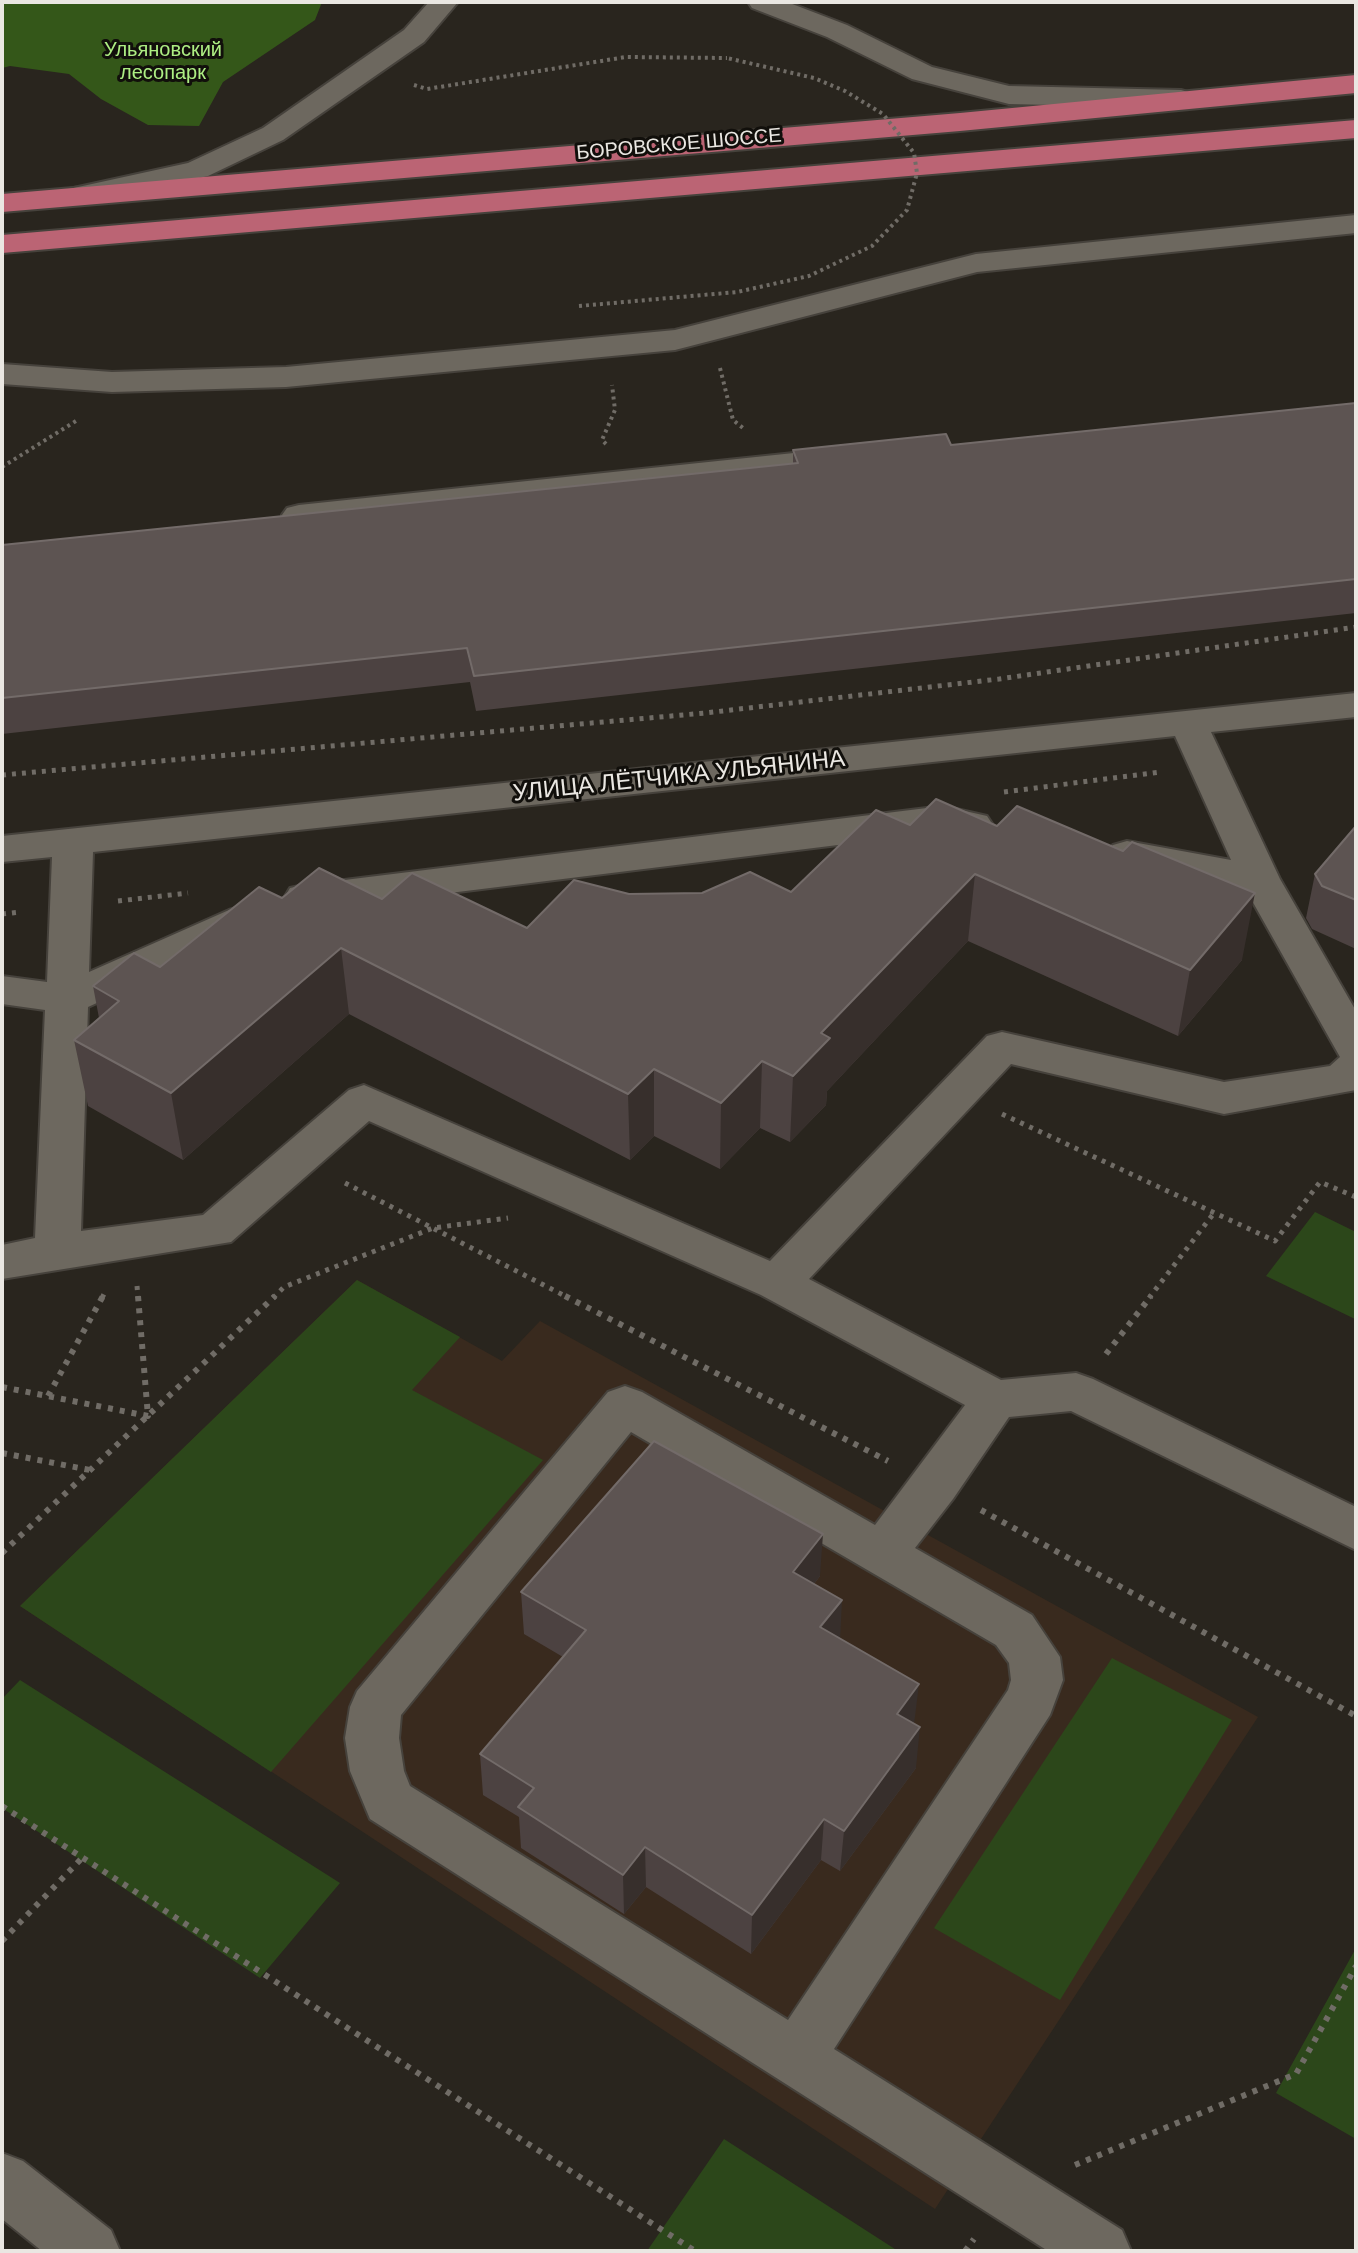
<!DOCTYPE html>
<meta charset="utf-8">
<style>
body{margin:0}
#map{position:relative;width:1358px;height:2253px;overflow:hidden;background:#29251e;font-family:"DM Sans",sans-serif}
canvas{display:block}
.frame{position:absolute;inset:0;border:4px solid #eae7e2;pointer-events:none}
</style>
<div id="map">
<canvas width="1358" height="2253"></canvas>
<div class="frame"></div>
</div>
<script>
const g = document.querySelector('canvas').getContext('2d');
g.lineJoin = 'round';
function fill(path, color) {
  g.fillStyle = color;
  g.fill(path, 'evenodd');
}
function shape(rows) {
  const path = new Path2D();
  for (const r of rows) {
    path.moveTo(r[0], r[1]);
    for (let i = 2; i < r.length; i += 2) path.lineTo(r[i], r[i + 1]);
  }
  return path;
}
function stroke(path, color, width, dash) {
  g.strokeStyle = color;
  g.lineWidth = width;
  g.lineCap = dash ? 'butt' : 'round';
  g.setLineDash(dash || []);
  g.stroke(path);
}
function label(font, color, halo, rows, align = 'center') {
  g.font = font + ' "DM Sans",sans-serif';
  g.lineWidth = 6;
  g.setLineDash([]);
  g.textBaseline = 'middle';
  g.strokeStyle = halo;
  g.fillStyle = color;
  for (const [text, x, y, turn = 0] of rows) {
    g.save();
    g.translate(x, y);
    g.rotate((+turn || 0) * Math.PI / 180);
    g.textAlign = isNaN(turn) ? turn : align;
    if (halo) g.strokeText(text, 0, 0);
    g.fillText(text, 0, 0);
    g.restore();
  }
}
fill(shape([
 [357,1280,502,1361,540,1321,1258,1717,935,2209,20,1606]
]), '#392a1e');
fill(shape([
 [1315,1212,1356,1232,1355,1319,1266,1276],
 [357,1280,460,1337,412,1390,543,1460,271,1772,20,1606],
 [1112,1658,1232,1720,1060,2000,934,1928],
 [20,1680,340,1883,260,1978,2,1808,2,1699],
 [1356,1948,1356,2139,1276,2093],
 [724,2139,898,2251,647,2251]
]), '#2c471a');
fill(shape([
 [2,2,322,2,315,20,223,82,199,126,148,125,101,99,69,74,10,66,2,68]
]), '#345719');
const minor = shape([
 [429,2,458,2,424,42,283,140,208,176,80,204,69,201,65,195,69,189,188,163,263,128,404,30,429,2],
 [748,2,787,2,847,25,932,67,1009,86,1181,90,1191,93,1195,99,1191,105,1181,108,1009,104,912,79,827,37,752,8,748,2],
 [1356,215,1356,233,977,272,675,350,286,387,112,392,2,384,2,364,112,372,286,367,675,330,976,254,1356,215],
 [851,447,863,450,868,457,863,464,299,525,287,522,282,515,287,508,299,505,851,447],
 [1356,693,1356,717,1211,732,1280,879,1356,1011,1356,1090,1224,1114,1011,1064,809,1279,1001,1380,1076,1373,1093,1379,1356,1507,1356,1550,1071,1411,1009,1417,953,1499,915,1548,1032,1615,1060,1657,1063,1680,1050,1715,834,2049,1122,2230,1131,2251,1048,2251,370,1819,350,1771,345,1738,350,1707,357,1691,608,1392,625,1386,642,1392,875,1525,965,1405,761,1295,369,1121,231,1242,2,1279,2,1245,35,1238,45,1010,2,1004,2,976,47,982,52,857,2,862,2,836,1356,693],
 [1175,736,1231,860,1127,841,1113,845,1107,854,1113,863,1127,867,1246,890,1340,1057,1330,1066,1224,1082,1002,1032,987,1036,770,1261,364,1085,349,1090,203,1215,81,1231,88,1007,257,930,263,920,257,910,243,906,229,910,89,972,93,852,1175,736],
 [631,1432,996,1645,1009,1663,1011,1680,1008,1690,788,2020,410,1786,404,1771,399,1738,401,1715,631,1432],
 [943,806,987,816,993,825,987,834,973,838,943,832,304,911,290,908,284,898,290,888,304,885,943,806],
 [2,2153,23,2161,111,2230,120,2251,42,2251,2,2219,2,2153]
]);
const major = shape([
 [1356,75,1356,93,960,131,2,212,2,194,960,113,1356,75],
 [1356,120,1356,138,2,253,2,235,1356,120]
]);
stroke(minor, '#46423c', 4);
stroke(major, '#46423c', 4);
stroke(shape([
 [414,85,427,89,626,57,727,58],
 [720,368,733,420,743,428],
 [606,444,602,440,615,410,612,385],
 [2,467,76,421]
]), '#706c66', 4, [3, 4]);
stroke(shape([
 [2,775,705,713,999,679,1356,627],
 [1004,792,1160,772],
 [118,901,188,893],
 [2,914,21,912],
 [1002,1114,1275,1241,1320,1182,1356,1197],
 [345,1183,569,1298],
 [137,1286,138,1298],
 [102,1298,105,1292],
 [273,1298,284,1287,433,1228,508,1218],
 [1149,1298,1214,1213]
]), '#706c66', 5, [4, 6]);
stroke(shape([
 [565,1296,888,1461],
 [1106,1354,1151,1296],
 [2,1387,148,1416,138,1296],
 [48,1396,103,1296],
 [2,1453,90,1470],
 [981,1510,1356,1716],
 [2,1553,275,1296],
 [2,1806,695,2251],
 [2,1941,83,1857],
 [1075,2165,1296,2074,1356,1966],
 [965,2251,974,2239]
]), '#706c66', 6, [5, 7]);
fill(minor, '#6d685f');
fill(major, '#bb6474');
stroke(shape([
 [579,306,737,292,809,276,872,246,907,210,917,173,914,153,883,114,845,91,814,78,727,58]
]), '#706c66', 4, [3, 4]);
fill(shape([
 [1356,403,1356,613,476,711,470,682,2,734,2,545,793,464,793,450,951,445],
 [910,825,1242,960,1178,1036,968,941,827,1091,826,1105,790,1142,760,1128,720,1169,654,1136,630,1160,349,1014,183,1160,88,1106,74,1040,99,1018,93,986,160,967,282,898,382,899,527,928,629,894,791,892],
 [1356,826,1356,949,1312,929,1306,918,1315,874],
 [820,1576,814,1584,840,1639,914,1723,916,1768,840,1871,821,1860,751,1954,646,1887,624,1914,521,1848,519,1817,483,1795,480,1754,563,1657,524,1634,521,1592]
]), '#4c4241');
fill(shape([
 [975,874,968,941,827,1091,826,1105,790,1142,793,1076,821,1033],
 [1255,893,1242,960,1178,1036,1190,970],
 [341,948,349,1014,183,1160,171,1093],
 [762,1061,760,1128,720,1169,721,1103],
 [654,1069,654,1136,630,1160,628,1094],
 [823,1534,820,1576,791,1614,793,1572],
 [842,1600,840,1642,820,1627],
 [919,1684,914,1725,897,1714],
 [920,1727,916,1768,840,1871,844,1831],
 [824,1819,821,1860,751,1954,752,1915],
 [645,1847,646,1887,624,1914,623,1875]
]), '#372f2c');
const building = shape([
 [1356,403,1356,579,474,676,467,648,2,698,2,545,798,463,793,450,946,434,951,445,1356,403],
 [936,799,997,826,1017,806,1123,851,1132,842,1255,893,1190,970,975,874,821,1033,830,1038,793,1076,762,1061,721,1103,654,1069,628,1094,341,948,171,1093,74,1040,119,1001,93,986,134,953,160,967,259,887,282,898,319,868,382,899,412,873,527,928,574,880,629,894,702,893,750,872,791,892,876,810,910,825,936,799],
 [1356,826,1356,900,1322,886,1315,874,1356,826],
 [654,1441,823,1534,793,1572,842,1600,820,1627,919,1684,897,1714,920,1727,844,1831,824,1819,752,1915,645,1847,623,1875,518,1807,534,1788,480,1754,586,1630,521,1592,654,1441]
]);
fill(building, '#5d5452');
stroke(building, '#736b69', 2);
label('20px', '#adee83', '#110f0b', [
 ["Ульяновский",163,51],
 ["лесопарк",163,74]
]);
label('20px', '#eae7e2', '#110f0b', [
 ["БОРОВСКОЕ ШОССЕ",679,145,-5]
]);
label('24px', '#eae7e2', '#110f0b', [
 ["УЛИЦА ЛЁТЧИКА УЛЬЯНИНА",679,777,-6]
]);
</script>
